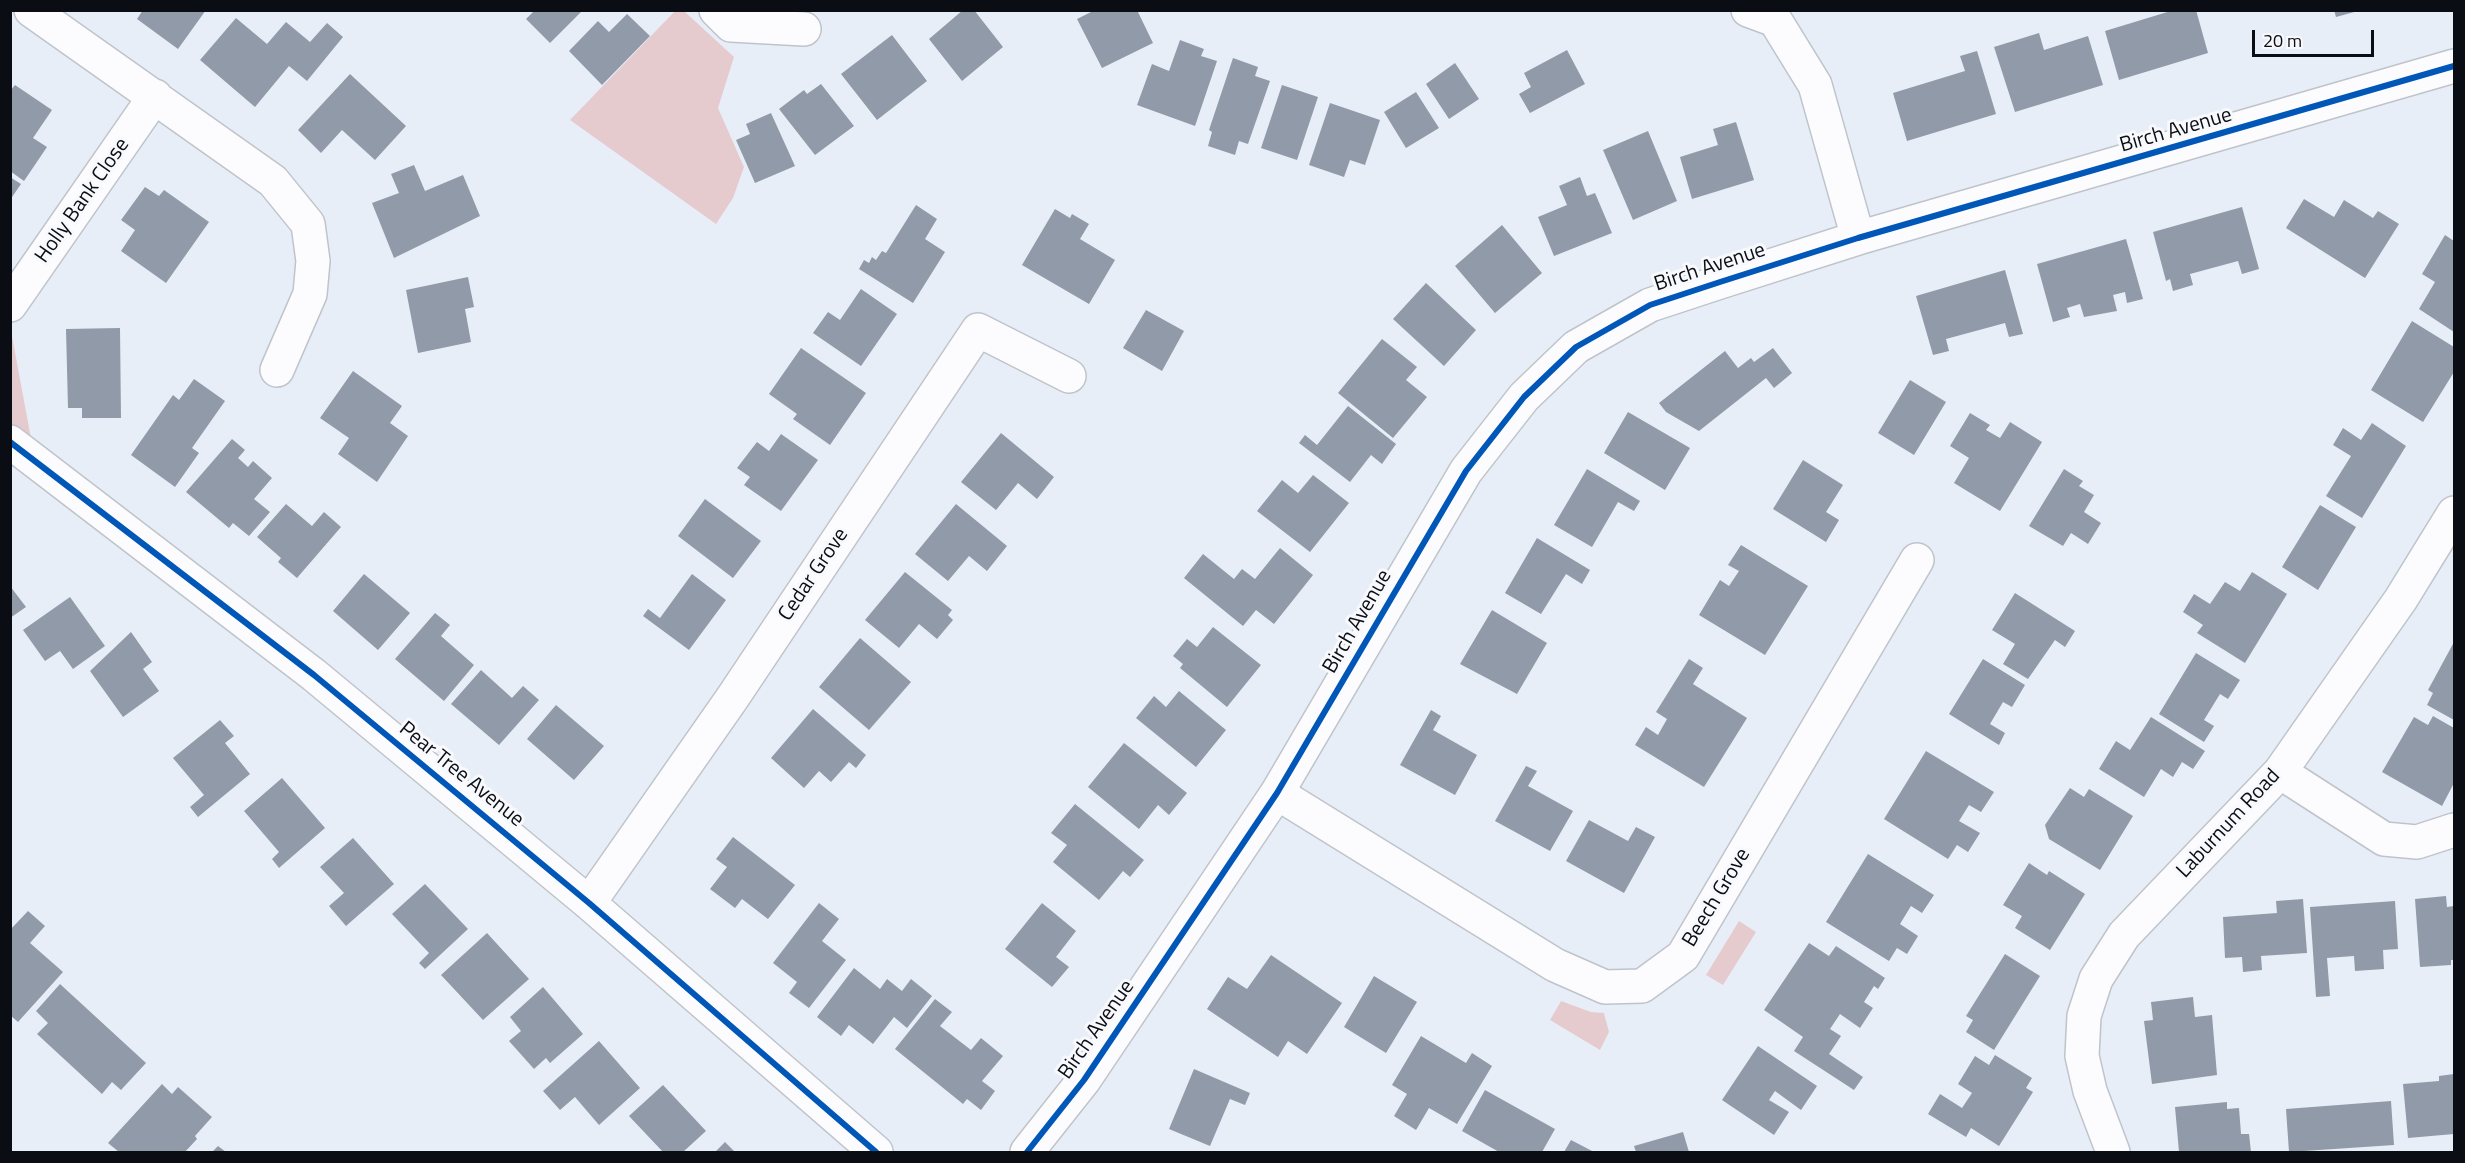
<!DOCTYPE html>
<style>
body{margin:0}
#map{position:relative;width:2465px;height:1163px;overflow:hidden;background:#e8eef7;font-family:"Titillium Web",sans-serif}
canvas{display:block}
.frame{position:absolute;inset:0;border:12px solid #0a0d13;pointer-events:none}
.scale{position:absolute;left:2252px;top:30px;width:122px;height:27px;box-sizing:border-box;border:3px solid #0a0d13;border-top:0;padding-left:8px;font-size:18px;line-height:21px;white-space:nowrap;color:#0a0d13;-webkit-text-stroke:4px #f7f9fc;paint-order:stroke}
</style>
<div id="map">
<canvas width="2465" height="1163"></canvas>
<div class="frame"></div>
<div class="scale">20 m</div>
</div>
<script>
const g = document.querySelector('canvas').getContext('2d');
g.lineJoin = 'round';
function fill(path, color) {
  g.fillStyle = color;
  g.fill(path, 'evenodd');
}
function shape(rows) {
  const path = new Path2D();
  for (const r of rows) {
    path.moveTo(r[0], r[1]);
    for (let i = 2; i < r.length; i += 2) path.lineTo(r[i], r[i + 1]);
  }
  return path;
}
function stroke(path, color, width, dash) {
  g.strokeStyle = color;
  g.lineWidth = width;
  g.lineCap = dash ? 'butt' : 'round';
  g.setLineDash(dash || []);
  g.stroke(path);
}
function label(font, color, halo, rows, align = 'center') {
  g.font = font + ' "Titillium Web",sans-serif';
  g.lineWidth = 6;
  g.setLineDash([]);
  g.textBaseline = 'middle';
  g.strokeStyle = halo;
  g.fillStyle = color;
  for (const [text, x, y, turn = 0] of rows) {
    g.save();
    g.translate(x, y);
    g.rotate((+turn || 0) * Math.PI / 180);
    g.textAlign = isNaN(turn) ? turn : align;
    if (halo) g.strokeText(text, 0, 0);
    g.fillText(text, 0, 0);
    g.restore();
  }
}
fill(shape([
 [675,11,684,11,734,57,718,108,744,167,733,198,716,224,570,120],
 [12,336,32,444,11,426],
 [1739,921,1756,932,1723,985,1706,975],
 [1561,1001,1591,1012,1604,1013,1609,1032,1600,1050,1550,1020]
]), '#e6cbce');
fill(shape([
 [143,10,206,10,178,49,137,19],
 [535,10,583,10,550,43,526,19],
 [963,10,974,10,1003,47,962,81,929,39],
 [1095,10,1137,10,1153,43,1102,68,1077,19],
 [2174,10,2196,10,2208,53,2119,80,2105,31],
 [2334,10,2358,10,2358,11,2336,17],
 [627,14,650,36,602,85,569,51,598,21,609,32],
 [236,18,267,44,286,22,310,42,327,23,343,37,307,81,289,66,255,107,200,60],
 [2039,33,2044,50,2088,36,2103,85,2015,112,1994,47],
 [892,35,927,81,877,120,841,74],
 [1180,40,1204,49,1201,56,1217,61,1195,126,1137,105,1152,64,1169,71],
 [1567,50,1585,84,1530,113,1519,94,1531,87,1524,73],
 [1977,51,1996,114,1907,141,1893,93,1965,71,1960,56],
 [1233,58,1258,67,1255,76,1270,81,1248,144,1239,141,1235,155,1208,146,1212,132,1209,130],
 [1455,63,1479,99,1449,119,1426,84],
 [350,74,406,126,375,160,342,130,321,153,298,130],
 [821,84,854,126,815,155,779,109,804,90,807,94],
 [15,85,52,110,33,138,47,147,24,181,10,171,10,91],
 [1282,85,1318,97,1297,160,1261,148],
 [1416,92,1439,128,1406,148,1384,112],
 [1330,103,1380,120,1365,165,1350,160,1344,177,1309,165],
 [771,113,795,166,755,183,736,140,750,134,746,124],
 [1736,122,1754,180,1692,199,1680,157,1718,145,1713,129],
 [1648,131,1677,201,1633,220,1603,150],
 [414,165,425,191,463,175,480,216,394,258,372,203,399,193,391,174],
 [10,177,21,184,10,200],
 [1580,177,1587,196,1595,193,1612,233,1554,256,1538,217,1567,205,1559,186],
 [145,187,159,196,164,190,209,222,166,283,121,251,135,230,121,220],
 [2304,199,2334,217,2344,200,2373,218,2378,211,2399,224,2365,278,2286,228],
 [916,205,937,219,925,239,945,252,913,303,859,269,864,260,869,263,872,257,876,260,882,251,886,253],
 [2242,207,2259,269,2242,274,2238,261,2190,274,2193,285,2173,291,2170,279,2166,281,2153,232],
 [1055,209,1070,218,1072,214,1089,224,1080,239,1115,260,1089,304,1022,265],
 [1502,225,1542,273,1495,313,1455,266],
 [2445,235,2454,241,2454,332,2419,309,2435,282,2422,274],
 [2126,239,2143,299,2127,303,2125,292,2113,295,2117,311,2084,317,2080,304,2067,308,2070,317,2053,322,2037,264],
 [2005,270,2023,334,2009,337,2005,323,1946,339,1949,351,1933,355,1916,296],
 [468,277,474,307,465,309,471,342,418,353,406,290],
 [1426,283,1476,330,1444,366,1393,319],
 [861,289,897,314,861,366,813,333,828,312,840,320],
 [1146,310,1184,331,1162,371,1123,348],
 [2412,321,2454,347,2454,372,2423,422,2371,390],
 [120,328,121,418,82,418,82,408,68,408,66,329],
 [1382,339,1417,367,1406,380,1427,397,1393,438,1338,393],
 [801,348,866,393,830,445,793,419,797,414,769,394],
 [1773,348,1792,373,1774,388,1766,378,1699,431,1666,412,1659,403,1725,351,1738,368,1751,358,1754,362],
 [353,371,402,406,390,423,408,436,377,482,338,454,349,438,320,418],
 [194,379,225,401,192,448,199,453,175,487,131,455,173,395,179,400],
 [1910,380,1946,402,1914,455,1878,433],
 [1348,406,1396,444,1382,464,1371,455,1350,482,1299,443,1305,435,1317,445],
 [1628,412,1690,448,1665,490,1604,453],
 [1970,413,1990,425,1986,430,2000,438,2010,422,2042,442,2000,511,1954,483,1969,458,1950,446],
 [2372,423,2406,446,2362,518,2326,496,2351,456,2333,445,2343,428,2361,440],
 [1001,433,1054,477,1037,499,1018,483,996,510,961,482],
 [781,434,818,460,781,511,744,485,750,477,737,468,757,442,769,451],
 [232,439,245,450,238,458,248,467,253,461,272,478,254,499,270,512,249,536,233,523,229,528,186,492],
 [1803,460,1843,485,1826,512,1839,520,1826,542,1773,509],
 [1587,469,1640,501,1634,511,1618,502,1592,547,1554,525],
 [2064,469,2083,481,2079,486,2094,495,2084,512,2101,523,2088,544,2071,533,2063,546,2029,526],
 [1313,475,1349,503,1310,552,1257,511,1282,480,1298,493],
 [705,499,761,541,733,578,678,536],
 [286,504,312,526,324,512,341,527,297,578,278,562,281,558,257,537],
 [956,504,1007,546,987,571,969,556,948,581,915,554],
 [2320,505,2356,527,2318,590,2282,567],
 [1537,538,1590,570,1582,584,1566,574,1541,614,1505,593],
 [1741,545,1808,586,1765,655,1699,615,1720,580,1729,586,1739,571,1728,565],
 [1280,548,1313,575,1274,624,1256,610,1243,626,1184,578,1203,554,1234,579,1242,569,1255,579],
 [905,572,952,610,948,615,953,620,937,639,919,624,899,648,865,620],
 [2252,572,2287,594,2245,663,2197,633,2203,625,2183,612,2194,594,2210,604,2225,582,2240,591],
 [364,574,410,613,378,650,333,611],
 [692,574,726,600,689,650,643,616,648,609,660,618],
 [10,586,26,607,10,618],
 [2015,593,2075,631,2065,647,2055,640,2028,679,2003,664,2015,644,1992,630],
 [70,597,105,646,73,669,60,651,45,661,23,630],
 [1492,610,1547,643,1517,694,1460,664],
 [435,613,450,625,441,636,474,665,444,701,395,659],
 [1213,627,1261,665,1227,707,1180,668,1183,664,1173,656,1187,639,1197,647],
 [131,632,152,662,143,669,159,691,123,717,90,671],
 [860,638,911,682,869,730,819,687],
 [2454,642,2454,720,2427,705,2433,693,2428,690],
 [2196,653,2240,680,2228,699,2220,694,2204,720,2214,726,2204,742,2159,714],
 [1689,659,1703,668,1693,684,1747,718,1704,787,1635,745,1646,727,1658,735,1667,719,1656,712],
 [1983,659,2025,685,2012,707,2003,702,1990,724,2005,733,1999,745,1949,714],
 [481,670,512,698,523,686,539,700,499,745,451,704],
 [1179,691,1226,730,1196,767,1136,718,1154,696,1166,707],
 [556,705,604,746,574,780,527,739],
 [813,709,866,755,856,768,849,762,831,782,819,771,804,788,771,758],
 [1431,710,1441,716,1433,730,1477,755,1455,795,1400,765],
 [2433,716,2454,728,2454,783,2442,806,2382,772,2414,717,2428,725],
 [2151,717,2205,751,2193,769,2182,762,2173,777,2161,769,2144,797,2099,769,2116,741,2130,750],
 [220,720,234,736,225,743,250,774,198,817,190,807,204,795,173,758],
 [1124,743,1187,793,1169,815,1158,805,1139,829,1088,787],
 [1926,751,1994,792,1981,812,1969,805,1959,821,1980,833,1968,852,1957,845,1948,859,1884,819],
 [1526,766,1537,771,1528,786,1573,811,1550,851,1495,821],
 [282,778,325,828,279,868,272,859,279,852,244,811],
 [2070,788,2084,797,2089,789,2133,816,2100,870,2049,839,2045,825],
 [1075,804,1144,860,1130,877,1123,871,1099,900,1053,862,1067,845,1051,833],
 [1589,820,1628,841,1636,827,1655,837,1624,893,1566,861],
 [733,837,795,885,768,919,742,899,735,908,710,889,727,867,716,859],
 [353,838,394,884,346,926,329,906,344,893,320,867],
 [1868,854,1934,895,1922,913,1911,906,1900,924,1918,936,1907,954,1897,948,1889,961,1826,922],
 [2029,863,2047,875,2049,871,2085,894,2050,950,2015,928,2022,916,2003,905],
 [425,884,468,929,425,969,419,963,429,953,392,914],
 [2446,896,2447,907,2454,906,2454,960,2451,960,2451,965,2420,967,2415,899],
 [2303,899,2307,953,2261,956,2262,970,2243,972,2242,957,2225,958,2223,917,2277,913,2276,901],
 [2395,901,2398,949,2383,950,2384,969,2355,971,2354,956,2327,958,2330,996,2316,997,2310,907],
 [819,903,839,919,822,941,846,960,809,1008,789,993,797,982,773,963],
 [1042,903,1076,931,1056,957,1069,967,1052,987,1005,949],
 [28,911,45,926,30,943,63,972,18,1022,10,1015,10,930],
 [487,933,529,979,483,1020,441,975],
 [1809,943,1829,956,1836,946,1885,978,1878,989,1874,986,1864,1002,1873,1008,1860,1028,1840,1014,1830,1029,1841,1036,1829,1054,1863,1077,1854,1090,1794,1051,1803,1037,1764,1010],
 [2005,954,2040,976,1994,1050,1966,1032,1973,1020,1966,1016],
 [1271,955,1342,1003,1307,1054,1288,1041,1278,1057,1207,1009,1228,977,1247,989],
 [854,968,880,989,887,979,902,991,911,979,932,996,907,1028,894,1017,873,1044,849,1025,841,1036,817,1017],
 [1374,976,1417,1002,1386,1053,1344,1027],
 [60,984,146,1063,121,1090,112,1082,102,1094,37,1034,48,1023,36,1011],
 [543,987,583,1034,550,1063,546,1058,534,1069,509,1041,521,1031,510,1017],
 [2193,997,2195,1017,2212,1015,2217,1075,2152,1084,2144,1021,2153,1020,2151,1002],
 [935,999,952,1012,940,1026,971,1050,981,1038,1003,1056,982,1081,995,1091,981,1110,967,1099,963,1104,895,1049],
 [1421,1036,1466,1063,1472,1053,1492,1066,1457,1124,1429,1108,1416,1130,1394,1116,1407,1094,1392,1085],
 [599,1041,640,1088,599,1125,575,1097,560,1110,543,1091],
 [1758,1046,1817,1086,1801,1110,1775,1091,1769,1100,1789,1112,1774,1135,1722,1100],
 [1995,1055,2032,1078,2026,1088,2033,1092,1999,1146,1971,1128,1966,1137,1928,1114,1940,1094,1962,1108,1972,1093,1958,1084,1975,1056,1989,1065],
 [1194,1069,1250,1093,1245,1105,1230,1099,1210,1146,1169,1129],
 [2454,1074,2454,1134,2408,1138,2403,1084,2439,1081,2439,1076],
 [162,1084,172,1094,178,1087,212,1117,195,1136,197,1139,185,1152,119,1152,108,1143],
 [663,1085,706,1131,683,1152,663,1152,629,1116],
 [1485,1090,1555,1129,1542,1152,1499,1152,1462,1131],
 [2391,1101,2394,1145,2289,1152,2286,1109],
 [2227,1102,2227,1109,2239,1108,2241,1134,2249,1134,2251,1152,2179,1152,2175,1107],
 [1683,1132,1689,1152,1636,1152,1634,1146],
 [1571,1140,1594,1152,1564,1152],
 [725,1142,735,1152,715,1152],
 [218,1146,226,1152,212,1152]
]), '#919aa8');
const street = shape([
 [31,10,273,181,308,224,313,261,310,294,277,370],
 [716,10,731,25,804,29],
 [1748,10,1775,20,1815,85,1858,238],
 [10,305,155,96],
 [10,442,314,675,589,903,876,1152],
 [2280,772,2384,839,2417,842,2454,830],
 [1277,793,1555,965,1605,987,1642,986,1683,956,1917,560],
 [589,903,733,697,978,330,1069,376],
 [1027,1152,1084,1080,1277,793,1466,471,1524,397,1576,347,1650,305,1720,282,1858,238,2454,66],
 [2113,1152,2090,1091,2082,1056,2084,1016,2096,979,2124,935,2280,772,2401,599,2454,513]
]);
stroke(street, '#bfc4cb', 36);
stroke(street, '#fcfcfe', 33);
stroke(shape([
 [10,442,314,675,589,903,876,1152],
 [1027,1152,1084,1080,1277,793,1466,471,1524,397,1576,347,1650,305,1720,282,1858,238,2454,66]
]), '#0057b8', 6);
label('21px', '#0a0d13', '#f7f9fc', [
 ["Birch Avenue",2176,131,-16],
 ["Holly Bank Close",83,201,-55],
 ["Birch Avenue",1710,268,-18],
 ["Cedar Grove",814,575,-56],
 ["Birch Avenue",1358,622,-60],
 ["Pear Tree Avenue",461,775,39],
 ["Laburnum Road",2229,824,-47],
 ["Beech Grove",1717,898,-59],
 ["Birch Avenue",1097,1030,-55]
]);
</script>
